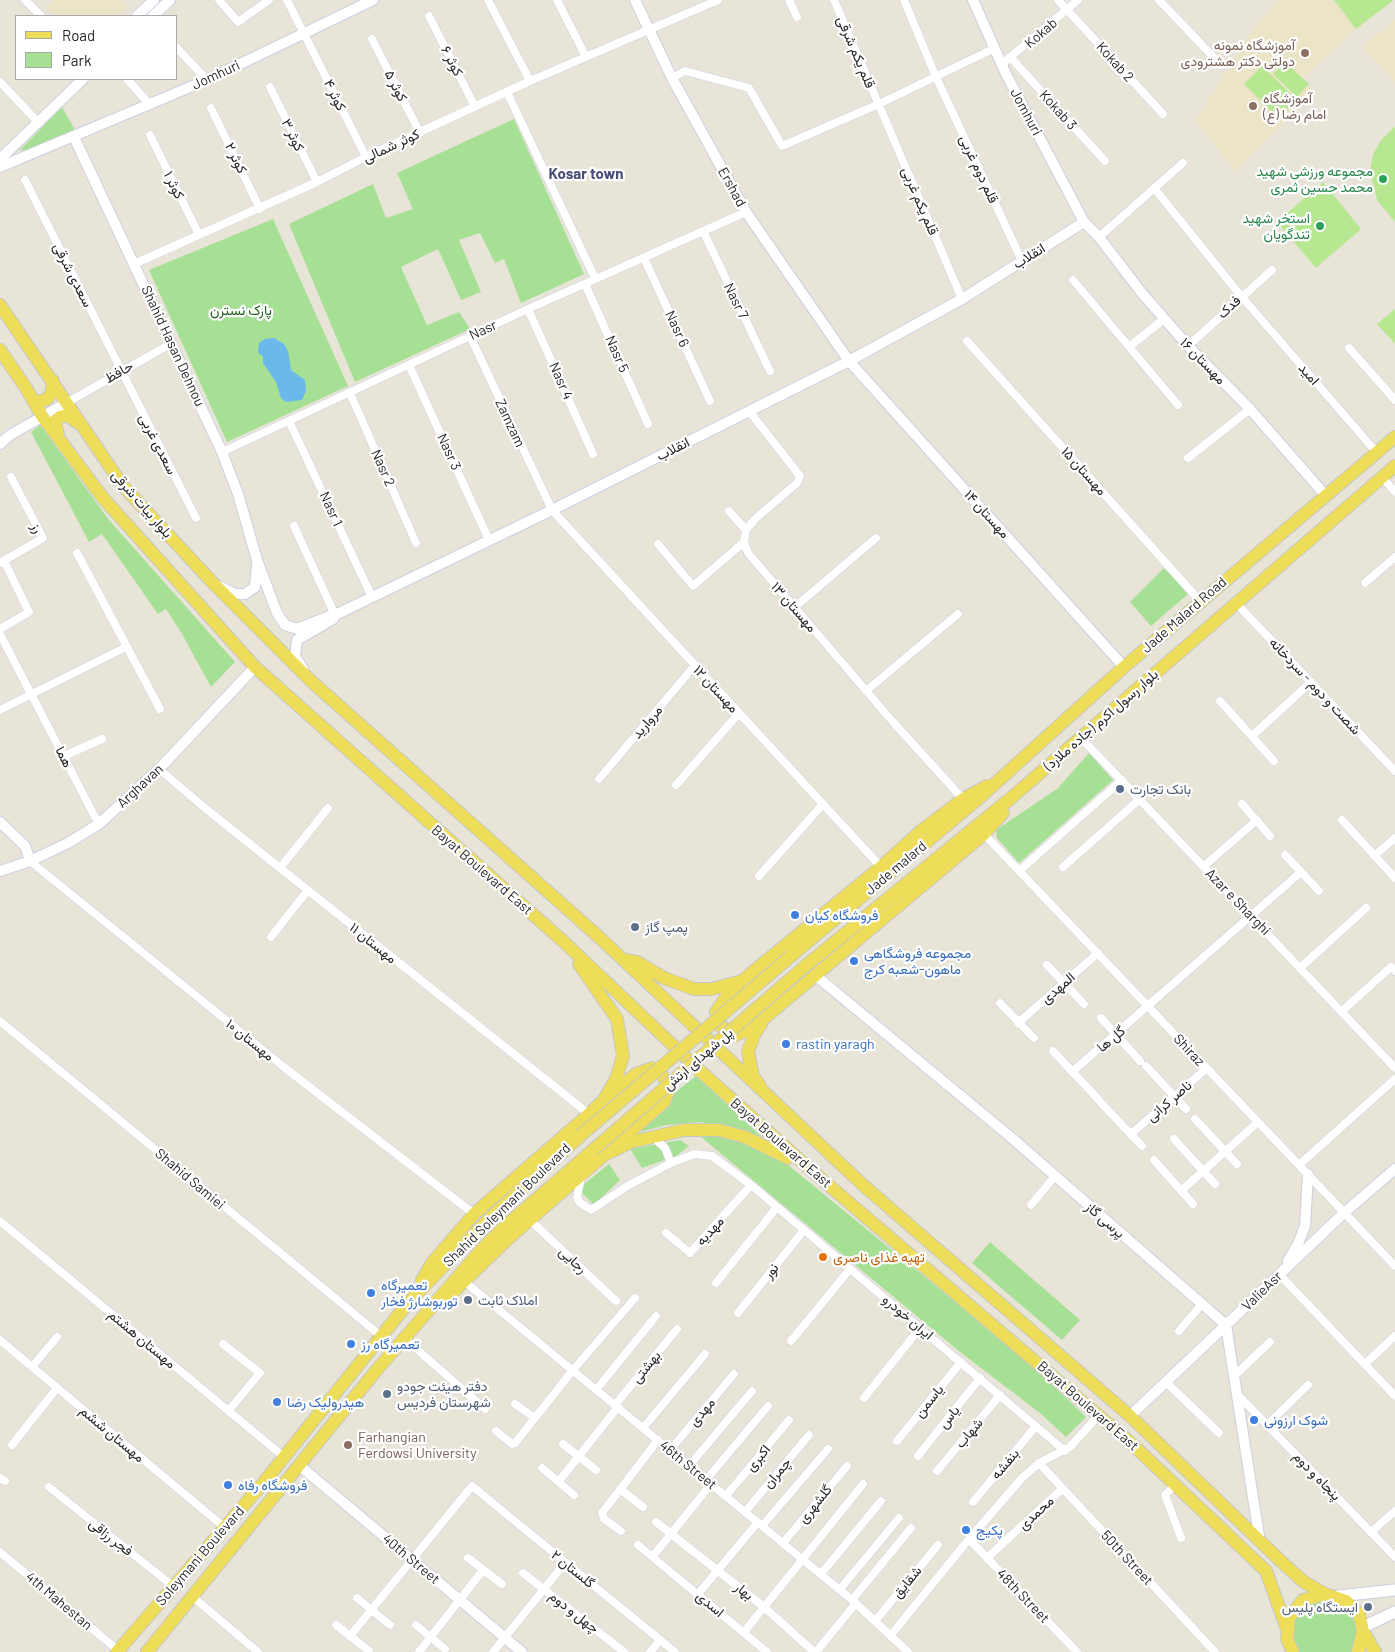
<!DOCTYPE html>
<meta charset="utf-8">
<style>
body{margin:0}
#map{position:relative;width:1395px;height:1652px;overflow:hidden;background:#e9e4d8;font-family:Barlow,sans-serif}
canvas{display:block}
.legend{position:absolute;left:15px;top:15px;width:162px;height:65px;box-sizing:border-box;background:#fff;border:1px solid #a9a9a9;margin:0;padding:6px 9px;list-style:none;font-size:15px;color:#272727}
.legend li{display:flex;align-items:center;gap:10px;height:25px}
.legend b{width:25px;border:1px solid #a9a9a9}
</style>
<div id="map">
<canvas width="1395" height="1652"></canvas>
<ul class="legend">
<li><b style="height:6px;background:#eddd59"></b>Road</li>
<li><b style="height:14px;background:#a5e094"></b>Park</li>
</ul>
</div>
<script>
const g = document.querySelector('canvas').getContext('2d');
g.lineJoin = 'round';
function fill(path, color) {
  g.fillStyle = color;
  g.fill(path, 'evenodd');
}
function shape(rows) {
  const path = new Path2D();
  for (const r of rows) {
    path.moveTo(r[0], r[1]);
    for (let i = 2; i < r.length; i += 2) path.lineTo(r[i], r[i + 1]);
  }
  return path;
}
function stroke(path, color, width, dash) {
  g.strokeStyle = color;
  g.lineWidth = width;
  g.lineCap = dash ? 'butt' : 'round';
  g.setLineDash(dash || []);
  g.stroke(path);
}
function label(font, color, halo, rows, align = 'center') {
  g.font = font + ' Barlow,Vazirmatn,sans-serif';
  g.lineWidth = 4.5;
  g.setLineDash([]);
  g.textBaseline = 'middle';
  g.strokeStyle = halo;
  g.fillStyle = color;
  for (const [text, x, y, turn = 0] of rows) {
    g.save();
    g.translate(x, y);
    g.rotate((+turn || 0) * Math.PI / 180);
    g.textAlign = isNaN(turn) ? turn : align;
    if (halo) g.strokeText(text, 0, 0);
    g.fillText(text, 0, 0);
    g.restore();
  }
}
fill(shape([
 [54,0,119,0,126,7,119,16,55,16,45,7],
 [1278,0,1334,0,1356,29,1302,78,1315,91,1235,171,1195,121,1256,25],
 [1395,20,1395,82,1362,47]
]), '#ebe4c7');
fill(shape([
 [62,107,75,130,29,151,20,150],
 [514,119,584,274,521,303,504,259,495,263,480,233,459,240,481,292,461,300,438,249,401,267,427,325,459,312,470,329,355,382,289,224,373,184,386,218,413,209,397,173],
 [273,219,348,386,227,442,149,270],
 [40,425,109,520,235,662,211,687,182,634,166,609,158,614,102,534,89,542,31,432],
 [1164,568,1188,594,1151,626,1130,602],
 [1089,753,1113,780,1019,863,997,838,996,830,1057,789],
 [696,1076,763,1138,735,1128,700,1122,666,1125,633,1134,672,1095],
 [700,1134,733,1139,772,1155,787,1164,1026,1360,1086,1417,1066,1437,1040,1413,960,1352,701,1137],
 [680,1140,689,1146,676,1156,642,1168,630,1149],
 [609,1164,620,1180,594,1205,578,1189],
 [990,1242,1080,1320,1062,1340,972,1263],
 [1333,1599,1351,1611,1359,1632,1352,1652,1297,1652,1290,1626,1310,1600]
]), '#a5e094');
fill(shape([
 [1334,0,1394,0,1356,29],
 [1285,62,1309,84,1297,97,1273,74],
 [1262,66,1296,99,1278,118,1244,84],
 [1395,127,1395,222,1377,200,1370,171,1373,154,1382,139],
 [1323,182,1361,229,1316,268,1277,222],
 [1395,309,1395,344,1377,324]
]), '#b7e790');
fill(shape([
 [274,338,284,344,288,351,291,370,305,380,306,391,302,400,286,402,281,398,276,382,263,363,263,357,258,352,259,343,265,339]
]), '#6bb9eb');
const minor = shape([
 [25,0,41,16],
 [219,0,238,22,269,0],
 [287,0,366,157],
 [488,0,530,81],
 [557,0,586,57],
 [789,0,797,17],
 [834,0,962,299],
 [904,0,936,77,1022,261],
 [1058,0,1163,114],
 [1159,0,1221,65],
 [429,16,475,107],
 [372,39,420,133],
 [176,47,207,80],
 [1011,58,1105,161],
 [1002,64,1078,0],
 [672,78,685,71,749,88,782,146,879,104,995,48],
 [127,79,150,105],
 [0,82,39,123],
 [270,87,317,182],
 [507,92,594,276],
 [211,108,260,209],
 [150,135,199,235],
 [25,180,196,518],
 [1154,188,1241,296,1377,453],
 [703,231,770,371],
 [1099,237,1183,163],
 [644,258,710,401],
 [134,264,317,182,366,157,530,81,718,0],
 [1073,280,1178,405],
 [585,284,648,424],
 [528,309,593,454],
 [470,336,552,510,881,867],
 [967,341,1200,601],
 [1130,346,1164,319],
 [1188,346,1272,270],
 [1349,348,1395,400],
 [409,365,489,540],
 [350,393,416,543],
 [68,402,172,343],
 [749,411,800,476,797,483,755,519,746,530,744,542,748,553,893,722,963,799],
 [289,421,372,597],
 [222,452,528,309,746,212],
 [1188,458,1250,409],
 [1382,477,1395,492],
 [729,511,746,530],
 [294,526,335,615],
 [658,544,693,586,744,542],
 [77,553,160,709],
 [0,563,43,538,11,477],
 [1365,583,1395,557],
 [1235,602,1395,771],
 [795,607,876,538],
 [0,629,29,612,4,561],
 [0,634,96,819],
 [866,691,958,614],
 [1220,701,1274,761],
 [0,710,126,647],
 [1252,736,1311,682],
 [1081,738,1395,1068],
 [64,756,102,739],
 [159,769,211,813,589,1114],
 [599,779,695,665],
 [676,785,739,713],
 [1242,804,1270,836],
 [1342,820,1395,878],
 [984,834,1395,1266],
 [1285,855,1319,891],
 [1374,856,1395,838],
 [30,861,285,1068,474,1214],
 [1204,866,1257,820],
 [1063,867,1140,799],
 [280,868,328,808],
 [1019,871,1122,780],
 [759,876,823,804],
 [271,937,308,890],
 [1047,965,1084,1004],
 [1300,968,1366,908],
 [1000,1003,1034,1038],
 [1342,1011,1391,967,1395,971],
 [1101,1018,1140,1061],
 [0,1021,381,1336],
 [1018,1023,1098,953],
 [1053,1051,1099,1100],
 [1146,1066,1186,1109],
 [1072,1072,1301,872],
 [1102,1104,1142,1146],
 [1195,1119,1237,1164],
 [1131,1134,1207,1068],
 [653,1137,665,1148,671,1163],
 [1174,1139,1215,1184],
 [1154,1160,1193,1204],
 [1299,1165,1395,1079],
 [581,1178,577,1197,579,1202,591,1210,629,1185,671,1163,694,1154,712,1156,751,1185,1065,1451],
 [1181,1191,1258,1122],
 [1031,1205,1055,1176],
 [530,1220,616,1301],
 [0,1221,284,1457],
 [666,1233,690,1253,751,1185],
 [1279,1274,1395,1396],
 [465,1282,852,1600,908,1652],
 [716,1283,777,1207],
 [738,1313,804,1230],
 [1179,1331,1202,1304],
 [404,1338,485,1409],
 [0,1340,224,1527],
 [791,1341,850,1269],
 [223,1344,260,1373,229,1410],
 [1365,1364,1395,1336],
 [32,1367,57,1337],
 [1235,1375,1270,1342],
 [1166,1382,1219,1433],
 [596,1390,656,1316],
 [1239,1396,1395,1557],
 [864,1398,920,1328],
 [515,1404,535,1418],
 [615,1405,677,1329],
 [1268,1424,1308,1385],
 [643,1428,705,1354],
 [496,1431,512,1444,515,1443,573,1370,635,1298],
 [897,1441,961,1362],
 [563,1444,596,1470],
 [12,1445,57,1388],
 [670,1450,734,1374],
 [918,1456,980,1378],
 [1039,1463,1215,1652],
 [689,1466,752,1391],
 [542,1468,574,1495],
 [937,1471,1000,1395],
 [0,1478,5,1481],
 [706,1480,768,1406],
 [559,1481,618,1407],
 [1175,1485,1165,1495,1181,1538],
 [49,1487,174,1587],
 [620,1489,643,1507],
 [726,1496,789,1420],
 [973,1502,1036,1426],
 [745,1512,809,1435],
 [656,1522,764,1607,814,1652],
 [762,1526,828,1449],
 [621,1531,604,1519,602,1513,658,1440],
 [1371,1532,1395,1511],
 [969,1539,1077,1652],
 [783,1543,847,1466],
 [638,1545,767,1652],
 [0,1552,119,1651],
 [653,1556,711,1484],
 [468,1558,502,1584],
 [987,1558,1062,1489],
 [523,1573,624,1652],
 [821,1574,881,1501],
 [840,1589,899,1518],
 [698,1594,758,1522],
 [193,1597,258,1652],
 [357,1598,390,1625],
 [852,1600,911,1528],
 [876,1620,938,1545],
 [336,1625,369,1651],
 [416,1625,445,1649],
 [744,1632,863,1484],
 [891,1635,969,1539,1023,1477,1039,1463,1070,1447,1098,1416],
 [350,1636,472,1486,675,1652],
 [419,1652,483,1570],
 [493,1652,565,1563],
 [650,1652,660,1640],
 [816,1652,856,1603]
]);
const tertiary = shape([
 [635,0,672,78,746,212,849,361,1124,667],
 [973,0,1006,74,1084,222,1099,237,1141,292,1188,346,1250,409,1326,496],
 [137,16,154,0],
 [153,16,170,0],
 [74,137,222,452,238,494,257,560,277,613,285,625,297,629,330,616],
 [0,159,83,79],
 [0,167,207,80,373,0],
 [0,444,10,435,68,402],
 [219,586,235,594,245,594,255,587,257,564],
 [303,669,295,656,297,640,333,619,335,615,552,510,849,361,962,299,1084,222],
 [0,822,25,846,30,861],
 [0,871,30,861,68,843,99,824,159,769,255,667],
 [815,975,1013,1139,1226,1325,1260,1542],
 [1288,1261,1298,1244,1305,1226,1308,1174],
 [1130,1416,1344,1213,1395,1169],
 [300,1466,522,1652]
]);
const secondary = shape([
 [1338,1596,1395,1590],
 [1363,1627,1395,1612]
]);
const primary = shape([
 [0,305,123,486,213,583,311,681,600,938,863,1185,1130,1416,1287,1567,1304,1582,1325,1594],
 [0,350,26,388,42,416,103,498,255,667,565,943,699,1070,812,1171,1133,1445,1266,1571,1287,1629],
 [35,403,47,399,51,394,53,381],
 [58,435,55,421,60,417,67,415,78,423],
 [791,956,978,799,1124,667,1395,437],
 [625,960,637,962,664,978,694,989,712,989,742,981,881,867,922,830,963,799,987,786],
 [803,968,1011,798,1395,466],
 [741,983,727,996,716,1012,719,1025,736,1035,755,1026,984,834,1003,813],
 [760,1086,753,1076,748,1052,754,1035,761,1024],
 [611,1094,636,1074,652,1068,660,1072,670,1088,664,1102,615,1145],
 [422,1280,432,1263,474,1214,589,1114,603,1101,616,1079,623,1056,617,1019,579,964],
 [448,1297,509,1238,604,1155,631,1142,684,1130,719,1130,745,1137,788,1158],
 [1363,1631,1375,1652],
 [117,1652,264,1482,408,1303,487,1221,580,1136],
 [147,1652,375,1372,482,1249,504,1227,593,1150],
 [1293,1652,1287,1639,1289,1618,1303,1600,1325,1594,1346,1601,1359,1614,1363,1631,1358,1652]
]);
stroke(minor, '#cdcee0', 9);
stroke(tertiary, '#cdcee0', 12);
stroke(secondary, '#cdcee0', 13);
stroke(primary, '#c7c7c7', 14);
stroke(minor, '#fff', 8);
stroke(tertiary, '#fff', 10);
stroke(secondary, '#fff', 11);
stroke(primary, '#eddd59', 12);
const primaryBridge = shape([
 [580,1136,791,956],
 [593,1150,803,968]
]);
stroke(primaryBridge, '#c7c7c7', 14, []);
stroke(primaryBridge, '#eddd59', 12);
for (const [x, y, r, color] of [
 [1305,53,5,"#8d6e63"],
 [1253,106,5,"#8d6e63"],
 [1383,179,5,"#2e9e5b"],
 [1320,226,5,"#2e9e5b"],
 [1120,789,5,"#5c6f8a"],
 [795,915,5,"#3f7fe0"],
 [635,927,5,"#5c6f8a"],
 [854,961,5,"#3f7fe0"],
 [786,1044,5,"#3f7fe0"],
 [823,1257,5,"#e8710a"],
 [371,1293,5,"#3f7fe0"],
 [468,1300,5,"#5c6f8a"],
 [351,1344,5,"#3f7fe0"],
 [387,1394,5,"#5c6f8a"],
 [277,1402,5,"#3f7fe0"],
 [1254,1420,5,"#3f7fe0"],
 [348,1445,5,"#8d6e63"],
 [228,1485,5,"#3f7fe0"],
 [966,1530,5,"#3f7fe0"],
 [1368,1607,5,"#5c6f8a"]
]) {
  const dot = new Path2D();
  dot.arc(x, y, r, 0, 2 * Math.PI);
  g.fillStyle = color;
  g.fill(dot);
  stroke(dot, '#fff', 2);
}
label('14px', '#272727', '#fff', [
 ["Kokab",1041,33,-41],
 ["قلم یکم شرقی",856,52,67],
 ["کوثر ۶",452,61,63],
 ["Kokab 2",1115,62,48],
 ["Jomhuri",216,75,-25],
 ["کوثر ۵",396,86,63],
 ["کوثر ۴",335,95,64],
 ["Kokab 3",1058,110,48],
 ["Jomhuri",1026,112,62],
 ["کوثر ۳",293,135,64],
 ["کوثر شمالی",391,146,-25],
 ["کوثر ۲",236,158,64],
 ["قلم دوم غربی",979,169,65],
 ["کوثر ۱",174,185,64],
 ["Ershad",732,187,61],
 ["قلم یکم غربی",920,201,67],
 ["انقلاب",1029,256,-32],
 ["سعدی شرقی",73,275,63],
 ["Nasr 7",736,301,64],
 ["فدک",1229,307,-43],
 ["Nasr 6",677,329,65],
 ["Nasr",483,330,-25],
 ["Shahid Hasan Dehnou",173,346,65],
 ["Nasr 5",617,354,66],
 ["مهستان ۱۶",1203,361,46],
 ["حافظ",119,372,-30],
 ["امید",1309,374,49],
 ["Nasr 4",561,381,66],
 ["Zamzam",510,423,65],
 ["سعدی غربی",158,444,63],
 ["انقلاب",673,449,-27],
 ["Nasr 3",449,452,65],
 ["Nasr 2",383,468,66],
 ["مهستان ۱۵",1084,471,48],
 ["بلوار بیات شرقی",142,504,49],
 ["Nasr 1",331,509,65],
 ["مهستان ۱۴",987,514,48],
 ["رز",37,528,62],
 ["مهستان ۱۳",794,607,49],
 ["Jade Malard Road",1184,615,-41],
 ["شصت و دوم - سردخانه",1315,686,47],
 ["مهستان ۱۲",716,689,47],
 ["بلوار رسول اکرم (جاده ملارد)",1101,720,-41],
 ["مروارید",647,722,-50],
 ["هما",64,757,63],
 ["Arghavan",140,786,-43],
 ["Jade malard",896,868,-40],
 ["Bayat Boulevard East",482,870,41],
 ["Azar e Sharghi",1238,902,46],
 ["مهستان ۱۱",373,943,39],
 ["المهدی",1058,988,-41],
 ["گل ها",1111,1039,-40],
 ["مهستان ۱۰",250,1040,39],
 ["Shiraz",1189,1050,47],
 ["پل شهدای ارتش",698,1059,-41],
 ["ناصر کرانی",1169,1101,-41],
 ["Bayat Boulevard East",781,1143,41],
 ["Shahid Samiei",190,1179,40],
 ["Shahid Soleymani Boulevard",507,1205,-44],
 ["پرسی گاز",1105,1220,41],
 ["مهدیه",710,1231,-48],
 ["رجایی",573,1260,43],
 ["نور",771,1271,-52],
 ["ValieAsr",1262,1291,-44],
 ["ایران خودرو",908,1317,40],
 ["مهستان هشتم",142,1339,40],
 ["بهشتی",646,1367,-51],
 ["یاسمن",929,1401,-51],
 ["Bayat Boulevard East",1088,1406,41],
 ["مهدی",702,1412,-50],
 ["یاس",949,1417,-51],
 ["شهاب",969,1433,-50],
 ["مهستان ششم",112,1434,40],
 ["اکبری",758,1458,-50],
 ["بنفشه",1005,1464,-50],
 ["46th Street",688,1465,39],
 ["چمران",777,1473,-50],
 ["پنجاه و دوم",1317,1476,46],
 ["گلشهری",815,1504,-51],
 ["محمدی",1036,1513,-43],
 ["فجر رزاقی",111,1537,38],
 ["Soleymani Boulevard",200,1556,-49],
 ["50th Street",1127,1558,47],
 ["40th Street",411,1559,40],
 ["گلستان ۲",573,1569,39],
 ["شقایق",907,1582,-50],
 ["بهار",744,1591,39],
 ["48th Street",1023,1596,46],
 ["4th Mahestan",59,1601,40],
 ["اسدی",710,1604,40],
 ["چهل و دوم",574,1612,38]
]);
label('14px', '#785e54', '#fff', [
 ["آموزشگاه نمونه",1295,45,"right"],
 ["دولتی دکتر هشترودی",1295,61,"right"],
 ["آموزشگاه",1263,98],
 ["امام رضا (ع)",1263,114],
 ["Farhangian",358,1437],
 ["Ferdowsi University",358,1453]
], 'left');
label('14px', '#27864d', '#fff', [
 ["مجموعه ورزشی شهید",1373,171],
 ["محمد حسین ثمری",1373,187],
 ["استخر شهید",1310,218],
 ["تندگویان",1310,234]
], 'right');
label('14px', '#20601a', '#fff', [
 ["پارک نسترن",241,310]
]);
label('14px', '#4e5e75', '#fff', [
 ["بانک تجارت",1130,789],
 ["پمپ گاز",645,927],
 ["املاک ثابت",478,1300],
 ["دفتر هیئت جودو",397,1386],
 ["شهرستان فردیس",397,1402],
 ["ایستگاه پلیس",1358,1607,"right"]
], 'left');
label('14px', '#366cbe', '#fff', [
 ["فروشگاه کیان",805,915],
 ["مجموعه فروشگاهی",864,953],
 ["ماهون-شعبه کرج",864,969],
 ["rastin yaragh",796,1044],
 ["تعمیرگاه",381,1285],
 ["توربوشارژ فخار",381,1301],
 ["تعمیرگاه رز",361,1344],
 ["هیدرولیک رضا",287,1402],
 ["شوک ارزونی",1264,1420],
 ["فروشگاه رفاه",238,1485],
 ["پکیج",976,1530]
], 'left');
label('14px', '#c56008', '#fff', [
 ["تهیه غذای ناصری",833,1257]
], 'left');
label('bold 15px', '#494b76', '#fff', [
 ["Kosar town",586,174]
]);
</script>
